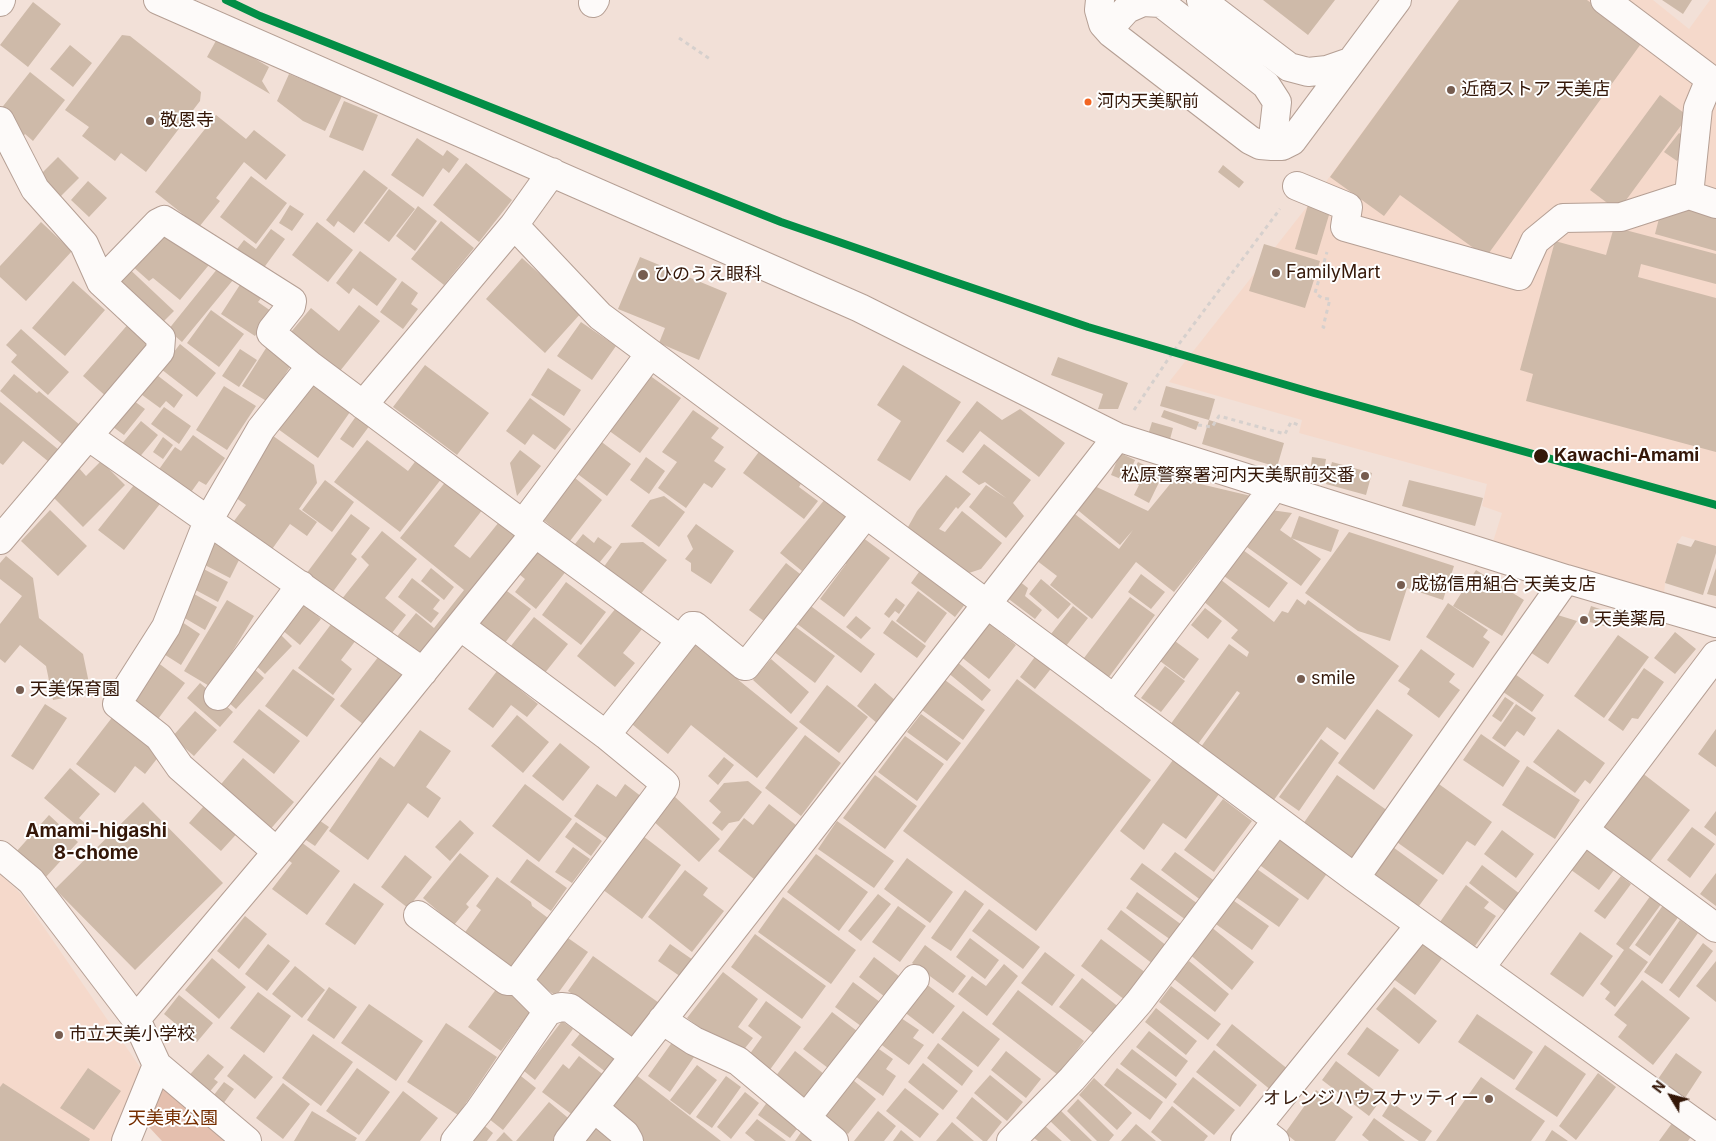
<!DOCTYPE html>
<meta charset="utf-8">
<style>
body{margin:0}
#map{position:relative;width:1716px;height:1141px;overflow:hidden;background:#f2e0d7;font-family:Inter,sans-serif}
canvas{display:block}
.north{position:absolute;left:1646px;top:1071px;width:50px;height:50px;-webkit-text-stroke:4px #fff;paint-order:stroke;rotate:307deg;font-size:14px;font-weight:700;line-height:20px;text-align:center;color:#341708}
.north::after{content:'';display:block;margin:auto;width:18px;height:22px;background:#341708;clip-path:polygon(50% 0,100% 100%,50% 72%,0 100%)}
</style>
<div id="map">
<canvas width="1716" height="1141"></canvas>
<div class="north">N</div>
</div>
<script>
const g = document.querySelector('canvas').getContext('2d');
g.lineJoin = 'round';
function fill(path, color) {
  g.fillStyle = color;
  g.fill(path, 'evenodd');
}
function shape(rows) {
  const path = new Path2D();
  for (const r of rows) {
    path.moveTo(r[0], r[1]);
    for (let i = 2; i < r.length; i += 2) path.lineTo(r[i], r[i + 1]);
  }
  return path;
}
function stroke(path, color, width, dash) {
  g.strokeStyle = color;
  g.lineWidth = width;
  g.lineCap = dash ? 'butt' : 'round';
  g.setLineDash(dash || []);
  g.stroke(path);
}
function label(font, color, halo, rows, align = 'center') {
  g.font = font + ' Inter,"Noto Sans JP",sans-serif';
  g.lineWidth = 4;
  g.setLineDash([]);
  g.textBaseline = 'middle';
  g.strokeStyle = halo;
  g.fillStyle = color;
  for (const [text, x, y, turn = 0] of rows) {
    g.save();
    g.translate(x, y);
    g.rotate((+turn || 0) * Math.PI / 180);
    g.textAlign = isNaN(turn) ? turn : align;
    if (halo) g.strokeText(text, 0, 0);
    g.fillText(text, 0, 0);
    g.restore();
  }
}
fill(shape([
 [1459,0,1653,0,1689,29,1710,0,1716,0,1716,546,1682,536,1677,543,1665,583,1664,595,1492,545,1502,513,1482,506,1487,484,1299,433,1302,420,1169,382,1317,194],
 [0,874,21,894,142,1070,115,1141,0,1141]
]), '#f5d9cb');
fill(shape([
 [163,1078,227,1141,162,1141,148,1126]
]), '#e4bfae');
fill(shape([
 [1263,0,1335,0,1308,35],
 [1459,0,1587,0,1643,41,1486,257,1400,195,1384,216,1330,177],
 [1662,0,1692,0,1683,14],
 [33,2,61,24,28,67,0,45],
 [122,35,130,36,201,92,200,101,146,172,121,153,115,161,82,136,89,127,65,110],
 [218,37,269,67,262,81,270,94,207,57],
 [70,45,92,63,73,87,50,69],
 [30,72,65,100,33,141,25,134,20,140,0,110],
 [289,74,342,96,325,131,303,121,277,101],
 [1660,95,1688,116,1618,211,1590,190],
 [344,101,378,115,363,151,329,137],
 [216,115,246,139,254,130,286,155,266,180,244,162,216,198,220,201,199,227,155,192],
 [1679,133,1692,141,1677,161,1664,152],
 [417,138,443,156,447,150,459,159,449,173,443,168,423,197,391,175],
 [58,157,79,178,59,198,38,177],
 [466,163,512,200,479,242,433,205],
 [1223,165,1244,182,1239,188,1218,172],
 [364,170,388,188,354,233,338,221,334,227,326,220],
 [251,176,287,203,256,244,220,217],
 [88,181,107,198,89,217,71,200],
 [389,189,415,209,389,242,364,223],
 [1310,198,1332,205,1317,255,1295,249],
 [1663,203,1716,217,1716,251,1655,234],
 [290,205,304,214,292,231,279,223],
 [418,206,437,221,415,251,396,236],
 [441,221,474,248,444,285,411,259],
 [41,222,72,251,26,301,0,277,0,266],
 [317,222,353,250,328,282,292,255],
 [162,227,213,260,180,300,153,278,149,281,131,265],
 [1614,227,1716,254,1716,284,1641,264,1638,277,1716,298,1716,452,1526,401,1533,374,1520,370,1555,241,1606,255],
 [271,229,285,239,260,273,234,253,244,240,256,249],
 [1264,244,1320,261,1305,308,1249,291],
 [360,251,397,279,377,306,353,288,349,294,336,283],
 [640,257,727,293,699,360,659,343,665,328,618,309],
 [522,258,582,312,545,353,486,299],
 [123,263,174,311,158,327,107,279],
 [218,268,233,280,182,342,168,330],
 [245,277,267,291,258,302,271,311,255,336,221,314],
 [73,281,105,310,65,356,32,328],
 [402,281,418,293,411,304,418,309,403,329,380,312],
 [359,305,380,321,340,371,291,332,311,308,339,331],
 [211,310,244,334,219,367,187,343],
 [130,322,154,344,108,398,83,376],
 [581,322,616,346,592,380,557,356],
 [21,329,69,372,48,395,11,362,17,355,6,345],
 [180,344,216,373,197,397,161,369],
 [268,345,293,362,268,402,242,386],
 [240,349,257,360,239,387,222,376],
 [1058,357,1128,383,1118,409,1098,409,1103,394,1051,375],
 [425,365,489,413,457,455,393,407],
 [903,365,961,402,910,481,877,460,901,421,877,405],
 [548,368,581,390,564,416,531,395],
 [153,372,183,395,174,408,166,401,160,408,138,392],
 [14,374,37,393,39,391,80,425,63,445,0,391],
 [649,375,681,398,640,453,608,430],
 [311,384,350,412,318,458,278,429],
 [224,386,256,406,227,450,196,430],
 [1166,386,1215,399,1209,420,1160,406],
 [130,398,145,409,124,435,109,424],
 [530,398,571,429,555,450,533,434,525,445,506,431],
 [977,401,1002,420,1020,409,1065,443,1039,477,980,431,963,453,946,441],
 [0,402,59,450,49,462,23,441,3,465,0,463],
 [164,407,191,426,179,444,151,424],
 [693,410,719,428,711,438,724,447,714,461,726,469,712,488,704,483,686,508,658,488,677,462,662,452],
 [1164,410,1199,422,1196,430,1161,417],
 [359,412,373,421,353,448,340,439],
 [1209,420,1284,443,1277,467,1202,444],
 [141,421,158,435,137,460,120,446],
 [1152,422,1173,428,1169,443,1147,438],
 [269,433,314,465,317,483,299,509,317,522,307,536,290,524,270,552,231,525,246,505,228,492],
 [193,435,225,458,206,485,199,481,189,495,157,472,175,447,181,451],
 [163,437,173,445,163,459,153,452],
 [367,440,408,471,417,459,442,478,400,532,334,482],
 [599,440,631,464,607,496,575,472],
 [984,444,1031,480,1013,503,1024,516,1006,538,969,507,986,485,1006,498,985,482,979,485,962,472],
 [761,449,803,480,799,487,818,501,804,519,743,473],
 [520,450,541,466,517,496,510,463],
 [1120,453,1135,460,1126,481,1111,475],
 [646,457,665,471,649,494,630,480],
 [1312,457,1326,459,1322,482,1309,480],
 [101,461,125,485,83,527,50,494,78,467,86,476],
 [1138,462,1163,474,1149,503,1134,495,1139,485,1128,479],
 [1332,462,1372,473,1366,495,1326,484],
 [946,475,971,494,958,509,956,507,939,529,945,532,962,511,1002,543,981,569,966,574,908,527,917,511],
 [575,478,602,500,570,541,542,519],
 [1175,478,1251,496,1174,592,1136,562,1092,619,1050,585,1057,576,1036,560,1066,507,1119,549,1133,530,1120,545,1068,502,1086,482,1148,511],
 [138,480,163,500,124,550,98,530],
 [325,480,354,502,332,532,302,510],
 [447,480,483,509,454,546,470,558,499,522,516,536,418,658,395,639,416,613,434,628,464,590,400,538],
 [1409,480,1483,498,1475,526,1402,506],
 [664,496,685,512,659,547,631,526,650,500],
 [826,498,847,516,802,571,780,553],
 [1264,509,1292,513,1280,530,1321,559,1301,586,1240,542],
 [50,510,87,546,58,576,21,541],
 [351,514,370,528,351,554,357,559,332,593,306,574],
 [1299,516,1339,530,1331,552,1291,538],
 [696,524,734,551,711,584,691,571,691,563,685,559,693,549,687,536],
 [382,531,417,559,385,598,406,615,388,638,341,600,369,565,361,557],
 [1349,532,1454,566,1443,600,1407,588,1390,641,1358,631,1305,593],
 [583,534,594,543,598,537,612,547,591,573,567,554],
 [858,534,890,558,844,617,820,599,846,564,839,558],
 [1695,540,1716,546,1716,553,1703,595,1665,583,1677,543,1691,547],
 [212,541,241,556,230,578,201,563],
 [643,542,667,560,640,595,603,568,621,543],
 [534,544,567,570,536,609,515,592,525,579,514,570],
 [1243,550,1288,583,1269,608,1224,576],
 [6,556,33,578,39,618,83,654,91,693,53,700,46,666,20,645,5,663,0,659,0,624,22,596,0,579,0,563],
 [786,563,804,577,768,624,749,610],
 [924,565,969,599,955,617,911,583],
 [200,567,228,582,218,602,190,587],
 [431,568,454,587,444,600,421,581],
 [1716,568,1716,596,1707,594],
 [1476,570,1524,600,1502,636,1453,606],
 [1141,574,1165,592,1151,609,1128,592],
 [1215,575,1274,622,1282,611,1288,613,1297,599,1305,605,1308,600,1399,666,1345,740,1327,727,1271,804,1198,751,1240,693,1237,691,1198,744,1170,725,1229,644,1247,657,1249,652,1231,638,1238,630,1197,596],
 [412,578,440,600,433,609,439,613,431,623,398,597],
 [1041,579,1071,604,1058,619,1029,594],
 [1019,581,1028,588,1025,596,1042,610,1035,619,1006,597],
 [566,582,606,612,581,645,542,615],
 [499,585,531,609,504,644,472,621],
 [189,591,217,607,205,630,176,613],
 [918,591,947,613,925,643,896,621],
 [1130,597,1155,615,1106,681,1081,662],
 [800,598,875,654,861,673,787,616],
 [896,598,905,605,899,614,895,611,889,618,884,614],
 [227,600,254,616,211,687,184,671],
 [302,603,321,619,300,645,281,629],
 [1448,603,1488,630,1483,637,1490,642,1473,668,1426,637],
 [1073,606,1088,618,1066,646,1051,634],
 [1591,606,1612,613,1608,627,1586,621],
 [616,608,642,629,623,653,635,663,615,687,577,656],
 [1205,608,1222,621,1208,639,1191,625],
 [1548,612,1577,621,1548,664,1524,648],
 [856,616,871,628,861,639,846,627],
 [534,617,568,644,544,674,510,647],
 [982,618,1016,645,989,679,955,652],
 [335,619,359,636,341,660,352,669,333,695,298,668],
 [179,620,200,634,181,665,159,651],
 [892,620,926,646,917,658,883,633],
 [789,622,835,656,815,683,769,648],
 [277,631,292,646,265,674,250,660],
 [1675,632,1696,649,1675,674,1654,658],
 [1167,635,1199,659,1184,679,1152,655],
 [1618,635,1649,657,1604,718,1574,696],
 [690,641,798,728,757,778,691,725,668,754,627,720],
 [1421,649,1455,674,1449,682,1460,690,1439,718,1407,694,1410,689,1398,681],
 [1037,654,1053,666,1035,689,1020,677],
 [379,656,407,677,368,728,340,706],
 [950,656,991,690,982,701,941,667],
 [153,659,185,683,155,723,123,699],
 [771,659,809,692,791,714,753,680],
 [1165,666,1185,681,1161,712,1141,698],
 [253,668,264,678,236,709,220,695],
 [1644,668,1664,682,1638,719,1632,718,1623,731,1608,720],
 [293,669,335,699,307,737,265,706],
 [1508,669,1544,695,1532,712,1496,687],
 [497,671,538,704,527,717,511,705,493,728,468,709],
 [1017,679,1151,780,1036,931,903,831],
 [945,680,985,710,963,740,922,710],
 [200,683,233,712,220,727,187,698],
 [875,683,896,701,878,724,857,706],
 [827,685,868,717,839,753,799,722],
 [1505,697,1514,703,1501,722,1492,716],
 [45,704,67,718,33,770,11,756],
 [1516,704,1536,718,1524,736,1517,731,1505,747,1492,738],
 [259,709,300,741,274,774,233,742],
 [1377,709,1413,735,1374,790,1338,763],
 [195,711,217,730,194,756,172,737],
 [921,714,961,743,947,761,907,732],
 [114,715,163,751,145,774,135,766,115,793,76,764],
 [517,715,549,742,523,773,491,746],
 [1558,729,1605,763,1590,784,1585,780,1575,793,1533,762],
 [1716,729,1716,767,1698,754],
 [420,730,451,751,426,787,441,798,428,818,408,803,368,860,329,831,380,757,394,767],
 [1481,734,1520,761,1503,787,1463,760],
 [805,735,841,763,801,816,765,788],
 [905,736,944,764,917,801,878,772],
 [1321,739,1339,753,1299,811,1279,797],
 [560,743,590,767,563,801,532,776],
 [1176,756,1222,790,1186,839,1163,823,1144,850,1120,831],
 [724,757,734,765,718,785,708,776],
 [243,758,294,802,268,832,217,789],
 [1527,766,1580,800,1555,839,1502,805],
 [70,768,100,794,79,818,86,824,81,829,44,798],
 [1641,772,1690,810,1649,863,1600,825],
 [875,775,917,806,885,849,843,818],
 [1337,775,1388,811,1353,859,1303,824],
 [748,781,762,792,739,821,729,823,722,831,712,823,721,812,709,801,724,783],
 [1436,782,1492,822,1475,846,1467,841,1443,875,1394,840],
 [525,784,572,819,539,862,492,826],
 [597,784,616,797,625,784,642,797,611,841,574,816],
 [674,796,720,839,699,862,652,820],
 [210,799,242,828,221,851,189,823],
 [1223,799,1252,821,1214,872,1184,850],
 [143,802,223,883,135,970,55,889],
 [769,804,796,825,754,879,718,851,744,818,753,825],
 [1716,811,1716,836,1704,827],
 [310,814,329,827,315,846,297,834],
 [49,815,78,842,45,878,16,852],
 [460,820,474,833,450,861,435,847],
 [837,821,894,861,874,888,818,849],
 [576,822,602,841,591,856,565,837],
 [1692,827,1715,844,1690,878,1667,860],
 [1502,830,1534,854,1516,878,1484,854],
 [1275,833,1331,868,1308,900,1254,861],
 [643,836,681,865,642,919,598,886],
 [297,839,340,871,307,915,272,889,292,863,284,857],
 [1386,842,1438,880,1416,910,1365,873],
 [1585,843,1617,866,1599,890,1567,867],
 [573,847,590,859,572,883,555,872],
 [1175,852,1216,882,1202,901,1161,870],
 [460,853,489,876,466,904,469,907,454,925,423,898],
 [816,854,868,892,839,931,787,892],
 [405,855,432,877,408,908,381,887],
 [907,858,953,892,930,923,884,889],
 [527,859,567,888,551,911,510,882],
 [1142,863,1198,904,1186,920,1130,879],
 [1482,865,1520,894,1506,912,1469,883],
 [1257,869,1299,899,1279,927,1236,897],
 [685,870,708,888,703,895,724,911,692,952,648,917],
 [1716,873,1716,906,1700,894],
 [1621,876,1631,884,1605,919,1594,911],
 [497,877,531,902,532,906,552,921,515,971,463,935,481,910,476,906],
 [354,883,384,904,355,945,325,924],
 [1466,885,1489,902,1484,908,1496,916,1475,946,1440,922],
 [965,890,984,904,951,951,931,938],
 [1137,892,1182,925,1171,940,1126,908],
 [878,894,891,904,861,941,848,931],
 [1651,895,1662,903,1629,948,1648,962,1615,1007,1605,999,1610,992,1600,984,1624,950,1616,944],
 [783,897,856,950,831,984,758,932],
 [1230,898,1269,926,1252,950,1213,922],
 [1666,901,1682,912,1650,956,1635,945],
 [898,906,926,926,900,962,872,942],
 [989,909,1040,947,1023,969,972,931],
 [1121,910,1167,946,1153,964,1107,929],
 [245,916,267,934,239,969,217,951],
 [1680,920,1698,933,1662,984,1644,972],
 [1210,926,1254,962,1232,990,1188,953],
 [558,931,588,952,556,996,527,975],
 [1580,932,1613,956,1583,997,1550,974],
 [755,934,826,986,802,1019,731,967],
 [970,938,999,960,985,979,956,957],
 [1101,939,1146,973,1125,1000,1081,966],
 [1414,940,1446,953,1415,995,1388,975],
 [1703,943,1713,951,1679,998,1669,990],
 [268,944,290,961,267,991,245,974],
 [670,944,696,962,684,979,658,961],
 [925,945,966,976,953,993,912,963],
 [1045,952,1075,975,1052,1006,1021,983],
 [593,956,662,1005,632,1049,600,1027,607,1018,568,991],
 [874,957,904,980,889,1000,859,977],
 [212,958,246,987,219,1019,185,990],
 [1189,961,1229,994,1215,1012,1174,979],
 [1716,961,1716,1002,1696,986],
 [1004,964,1018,976,987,1016,958,994,972,976,986,986],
 [295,966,325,990,302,1018,272,994],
 [723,972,758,999,738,1027,753,1038,738,1057,687,1018],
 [1082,978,1120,1008,1097,1036,1059,1007],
 [1642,980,1690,1018,1653,1065,1618,1037,1627,1025,1614,1015],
 [853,982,884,1005,865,1029,835,1007],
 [925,983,955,1006,933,1034,903,1011],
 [500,984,533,1008,501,1051,468,1027],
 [1171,986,1221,1024,1208,1040,1159,1002],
 [329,987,357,1007,334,1039,307,1020],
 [1394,987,1437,1021,1419,1044,1376,1009],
 [1018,990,1084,1041,1058,1075,992,1024],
 [258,992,291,1016,264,1053,230,1028],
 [179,995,213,1023,197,1042,164,1014],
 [766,1001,801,1027,769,1071,749,1055,762,1037,748,1026],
 [369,1004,423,1041,396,1081,341,1043],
 [1156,1008,1197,1041,1186,1055,1145,1022],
 [963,1011,1000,1039,978,1067,941,1039],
 [832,1012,861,1034,832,1071,803,1049],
 [1477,1014,1533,1052,1514,1080,1458,1042],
 [898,1016,919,1030,913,1038,924,1045,909,1065,879,1043],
 [562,1021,573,1029,535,1080,524,1071],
 [446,1023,497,1057,458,1115,407,1082],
 [1232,1024,1289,1070,1272,1091,1216,1045],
 [586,1026,622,1054,607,1073,571,1045],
 [1367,1027,1399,1050,1379,1077,1347,1054],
 [1149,1031,1188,1061,1176,1077,1136,1047],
 [313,1034,353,1062,321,1106,282,1078],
 [673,1041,694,1057,670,1092,648,1076],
 [938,1043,973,1071,962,1086,927,1058],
 [1545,1045,1586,1074,1557,1117,1515,1089],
 [876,1047,893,1059,886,1069,896,1076,883,1096,855,1076],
 [1132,1049,1177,1084,1166,1099,1120,1064],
 [1214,1050,1257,1085,1240,1107,1196,1072],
 [795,1051,824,1074,804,1099,775,1077],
 [1006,1051,1041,1079,1026,1098,991,1070],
 [1676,1053,1702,1072,1685,1098,1658,1079],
 [208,1054,224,1067,214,1079,218,1082,206,1096,186,1079],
 [244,1054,273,1077,255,1099,227,1076],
 [579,1056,609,1079,578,1119,542,1092,563,1064,569,1069],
 [1336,1061,1383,1097,1369,1116,1322,1080],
 [923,1063,958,1091,943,1110,908,1082],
 [697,1065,717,1080,690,1115,670,1100],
 [88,1068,121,1091,94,1130,60,1108],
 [357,1068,390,1092,359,1135,326,1111],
 [1117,1068,1163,1102,1150,1120,1104,1085],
 [512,1069,536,1088,503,1130,479,1111],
 [1598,1073,1616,1087,1576,1140,1559,1126],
 [635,1074,721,1141,639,1141,616,1117,613,1102],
 [990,1075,1023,1102,1007,1121,974,1093],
 [726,1076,741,1087,712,1128,696,1117],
 [1193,1077,1235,1110,1214,1135,1173,1102],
 [1481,1077,1545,1121,1531,1141,1436,1141],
 [1094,1078,1132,1113,1117,1130,1079,1095],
 [853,1080,876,1099,848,1134,824,1115],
 [224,1082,234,1089,220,1108,210,1100],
 [3,1083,90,1139,89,1141,0,1141,0,1087],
 [283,1083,310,1104,283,1139,256,1118],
 [905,1088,939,1114,920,1138,886,1111],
 [1316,1090,1353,1117,1335,1141,1295,1141,1285,1133],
 [403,1091,438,1118,420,1141,365,1141],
 [745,1092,759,1103,731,1139,717,1127],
 [972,1097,1002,1122,987,1141,983,1141,956,1118],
 [1078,1099,1114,1135,1109,1141,1097,1141,1067,1111],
 [768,1101,800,1125,790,1138,758,1115],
 [549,1102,573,1122,557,1141,516,1141],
 [1391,1102,1432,1131,1425,1141,1419,1141,1382,1116],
 [1172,1106,1208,1136,1204,1141,1162,1141,1151,1132],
 [1059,1109,1092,1141,1071,1141,1049,1120],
 [312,1111,357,1138,355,1141,294,1141],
 [878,1111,896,1126,884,1141,854,1141],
 [474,1117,493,1133,487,1141,455,1141],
 [1374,1118,1405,1141,1369,1141,1362,1135],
 [757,1119,786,1141,755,1141,745,1133],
 [1675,1119,1694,1132,1688,1141,1659,1141],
 [597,1122,620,1141,584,1141],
 [952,1122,974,1141,936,1141],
 [1136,1124,1156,1141,1121,1141],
 [1045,1126,1062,1141,1038,1141,1034,1138],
 [804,1128,822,1141,795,1141],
 [901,1130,914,1141,893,1141],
 [1552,1130,1568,1141,1545,1141],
 [504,1132,513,1141,496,1141]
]), '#cebaa9');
const minor = shape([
 [158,0,860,308,1117,437,1566,579,1355,878],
 [1100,0,1099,10,1103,24,1111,33,1250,140,1260,145,1272,146,1282,146,1292,141,1397,0],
 [1201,0,1289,67,1308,72,1327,70,1350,62],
 [593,3,595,0],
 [1111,33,1117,20,1127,9,1143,2,1161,3,1266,85,1277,102,1272,146],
 [0,121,35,189,84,244,101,282,161,338,160,351,88,436],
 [1297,186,1348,207,1345,227,1519,276,1535,241,1563,218,1621,217,1689,195,1698,108,1710,79,1605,0],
 [1689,195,1716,204],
 [514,225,600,316,1355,878,1716,1138],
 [101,282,158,223,164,220,292,301,291,306,272,330,271,333,311,366],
 [363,405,514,225,552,172],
 [523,524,650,354],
 [535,533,681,640],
 [0,540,88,436,423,672],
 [1566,579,1716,623],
 [218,696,301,585],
 [1114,699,1274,487],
 [606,735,692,626,695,626,744,666,746,666,866,514],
 [1584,830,1716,928],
 [0,855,31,881,136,1019,157,1065,247,1141],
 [418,915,507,981,518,981,664,787,665,784,662,781,606,735,460,626],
 [1480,968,1716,655],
 [518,981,548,1011,561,1007,570,1008,634,1056],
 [136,1019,277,852,535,533,311,366,261,429,208,521,166,627,117,704,159,737,180,767,277,852],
 [662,1020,694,1041,738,1061,834,1141],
 [594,1108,625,1134,629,1141],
 [806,1118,915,979],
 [1257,1127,1275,1141],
 [126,1141,157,1065],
 [455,1141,479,1111,548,1011],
 [568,1141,1117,437],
 [1011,1141,1072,1079,1139,1002,1277,820],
 [1245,1141,1420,925]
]);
const major = shape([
 [0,2,1,0]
]);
stroke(minor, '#b59f94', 30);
stroke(major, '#b59f94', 30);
stroke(shape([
 [679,38,710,59],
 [1325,328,1323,327,1330,299,1322,298,1315,293,1327,252],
 [1134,410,1173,352,1280,209],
 [1198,425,1212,427,1219,416,1285,434,1291,422,1301,426]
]), '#d6d0cd', 3, [4, 4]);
stroke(minor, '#fdfaf9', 28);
stroke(major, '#fdfaf9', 28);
stroke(shape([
 [226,0,260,16,781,222,946,279,1088,327,1173,352,1314,393,1716,505]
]), '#028e46', 8);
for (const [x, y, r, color] of [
 [1451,90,5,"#765d50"],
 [1088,102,4.5,"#f26522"],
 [150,121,5,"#765d50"],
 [1276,273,5,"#765d50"],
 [643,275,6,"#765d50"],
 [1541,456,8,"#341708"],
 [1365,476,5,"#765d50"],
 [1401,585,5,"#765d50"],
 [1584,620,5,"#765d50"],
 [1301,679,5,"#765d50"],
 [20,690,5,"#765d50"],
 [59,1035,5,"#765d50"],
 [1489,1099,5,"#765d50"]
]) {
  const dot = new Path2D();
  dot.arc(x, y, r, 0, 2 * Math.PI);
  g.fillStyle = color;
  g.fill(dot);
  stroke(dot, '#fff', 2);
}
label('17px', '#341708', '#fff', [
 ["河内天美駅前",1097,102]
], 'left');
label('18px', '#341708', '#fff', [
 ["近商ストア 天美店",1461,90],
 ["敬恩寺",160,121],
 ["FamilyMart",1286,273],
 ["ひのうえ眼科",654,275],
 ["松原警察署河内天美駅前交番",1355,476,"right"],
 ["成協信用組合 天美支店",1411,585],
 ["天美薬局",1594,620],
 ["smile",1311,679],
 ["天美保育園",30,690],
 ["市立天美小学校",69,1035],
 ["オレンジハウスナッティー",1479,1099,"right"]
], 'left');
label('bold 18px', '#341708', '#fff', [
 ["Kawachi-Amami",1554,456]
], 'left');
label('18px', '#762e00', '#fff', [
 ["天美東公園",173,1119]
]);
label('bold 19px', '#341708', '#fff', [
 ["Amami-higashi",96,831],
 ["8-chome",96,853]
]);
</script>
